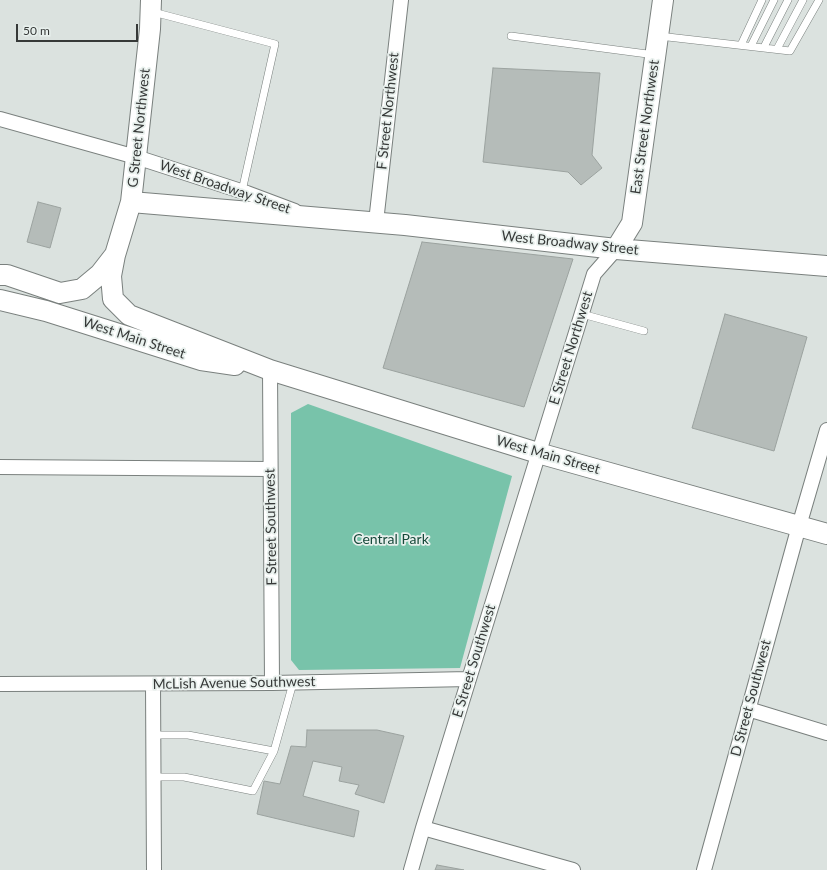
<!DOCTYPE html>
<style>
body{margin:0}
#map{position:relative;width:827px;height:870px;overflow:hidden;background:#dbe2df;font-family:Lato,sans-serif}
canvas{display:block}
.scale{position:absolute;left:16px;top:24px;width:122px;height:18px;box-sizing:border-box;border:2px solid #363938;border-top:0;padding-left:5px;font-size:12px;line-height:14px;white-space:nowrap;color:#363938;-webkit-text-stroke:3px #e8f0ed;paint-order:stroke}
</style>
<div id="map">
<canvas width="827" height="870"></canvas>
<div class="scale">50 m</div>
</div>
<script>
const g = document.querySelector('canvas').getContext('2d');
g.lineJoin = 'round';
function fill(path, color) {
  g.fillStyle = color;
  g.fill(path, 'evenodd');
}
function shape(rows) {
  const path = new Path2D();
  for (const r of rows) {
    path.moveTo(r[0], r[1]);
    for (let i = 2; i < r.length; i += 2) path.lineTo(r[i], r[i + 1]);
  }
  return path;
}
function stroke(path, color, width, dash) {
  g.strokeStyle = color;
  g.lineWidth = width;
  g.lineCap = dash ? 'butt' : 'round';
  g.setLineDash(dash || []);
  g.stroke(path);
}
function label(font, color, halo, rows, align = 'center') {
  g.font = font + ' Lato,sans-serif';
  g.lineWidth = 3.5;
  g.setLineDash([]);
  g.textBaseline = 'middle';
  g.strokeStyle = halo;
  g.fillStyle = color;
  for (const [text, x, y, turn = 0] of rows) {
    g.save();
    g.translate(x, y);
    g.rotate((+turn || 0) * Math.PI / 180);
    g.textAlign = isNaN(turn) ? turn : align;
    if (halo) g.strokeText(text, 0, 0);
    g.fillText(text, 0, 0);
    g.restore();
  }
}
fill(shape([
 [308,404,512,476,460,668,299,670,291,660,291,413]
]), '#78c3aa');
const building = shape([
 [493,68,600,73,592,155,602,168,581,185,568,172,483,162,493,68],
 [38,202,61,208,50,248,27,242,38,202],
 [422,242,573,259,524,407,383,368,422,242],
 [725,314,807,337,774,451,692,428,725,314],
 [307,730,377,730,404,736,384,803,355,794,359,785,339,781,342,767,313,761,303,796,359,811,354,837,257,814,264,781,280,784,291,746,306,747,307,730],
 [437,865,464,870,435,870,437,865]
]);
fill(building, '#b5bcb9');
stroke(building, '#9ba29f', 1);
const lane = shape([
 [153,12,275,44,242,191],
 [511,36,655,55],
 [659,36,790,51,819,0],
 [741,45,762,0],
 [751,46,774,0],
 [764,47,788,0],
 [777,49,803,0],
 [582,314,644,331],
 [153,735,188,735,274,751,253,791,184,777,154,777],
 [274,751,293,683]
]);
const street = shape([
 [0,119,136,157,247,193,295,211],
 [376,222,401,0],
 [270,370,272,683],
 [0,467,270,469],
 [0,684,272,683,469,679],
 [153,684,154,870],
 [748,709,827,733],
 [423,828,573,870],
 [411,870,423,828,594,274,616,249],
 [704,870,799,526,827,430]
]);
const secondary = shape([
 [151,0,150,29,131,202,115,255,111,276,113,299,129,315,270,370,538,453,827,534],
 [131,202,405,225,616,249,827,266],
 [616,249,632,223,663,0],
 [0,275,7,275,60,293,82,289,100,274,114,256],
 [0,300,46,311,201,360,235,365]
]);
stroke(lane, '#7a807e', 8);
stroke(street, '#7a807e', 16);
stroke(secondary, '#7a807e', 22);
stroke(lane, '#fff', 7);
stroke(street, '#fff', 14);
stroke(secondary, '#fff', 20);
label('14px', '#363938', '#e8f0ed', [
 ["F Street Northwest",388,111,-84],
 ["East Street Northwest",645,127,-82],
 ["G Street Northwest",139,128,-84],
 ["West Broadway Street",225,187,19],
 ["West Broadway Street",570,243,6],
 ["West Main Street",134,338,18],
 ["E Street Northwest",571,348,-73],
 ["West Main Street",548,455,16],
 ["F Street Southwest",271,527,-91],
 ["E Street Southwest",474,661,-73],
 ["McLish Avenue Southwest",234,683,-1],
 ["D Street Southwest",751,698,-75]
]);
label('14px', '#16493a', '#e8f0ed', [
 ["Central Park",391,539]
]);
</script>
